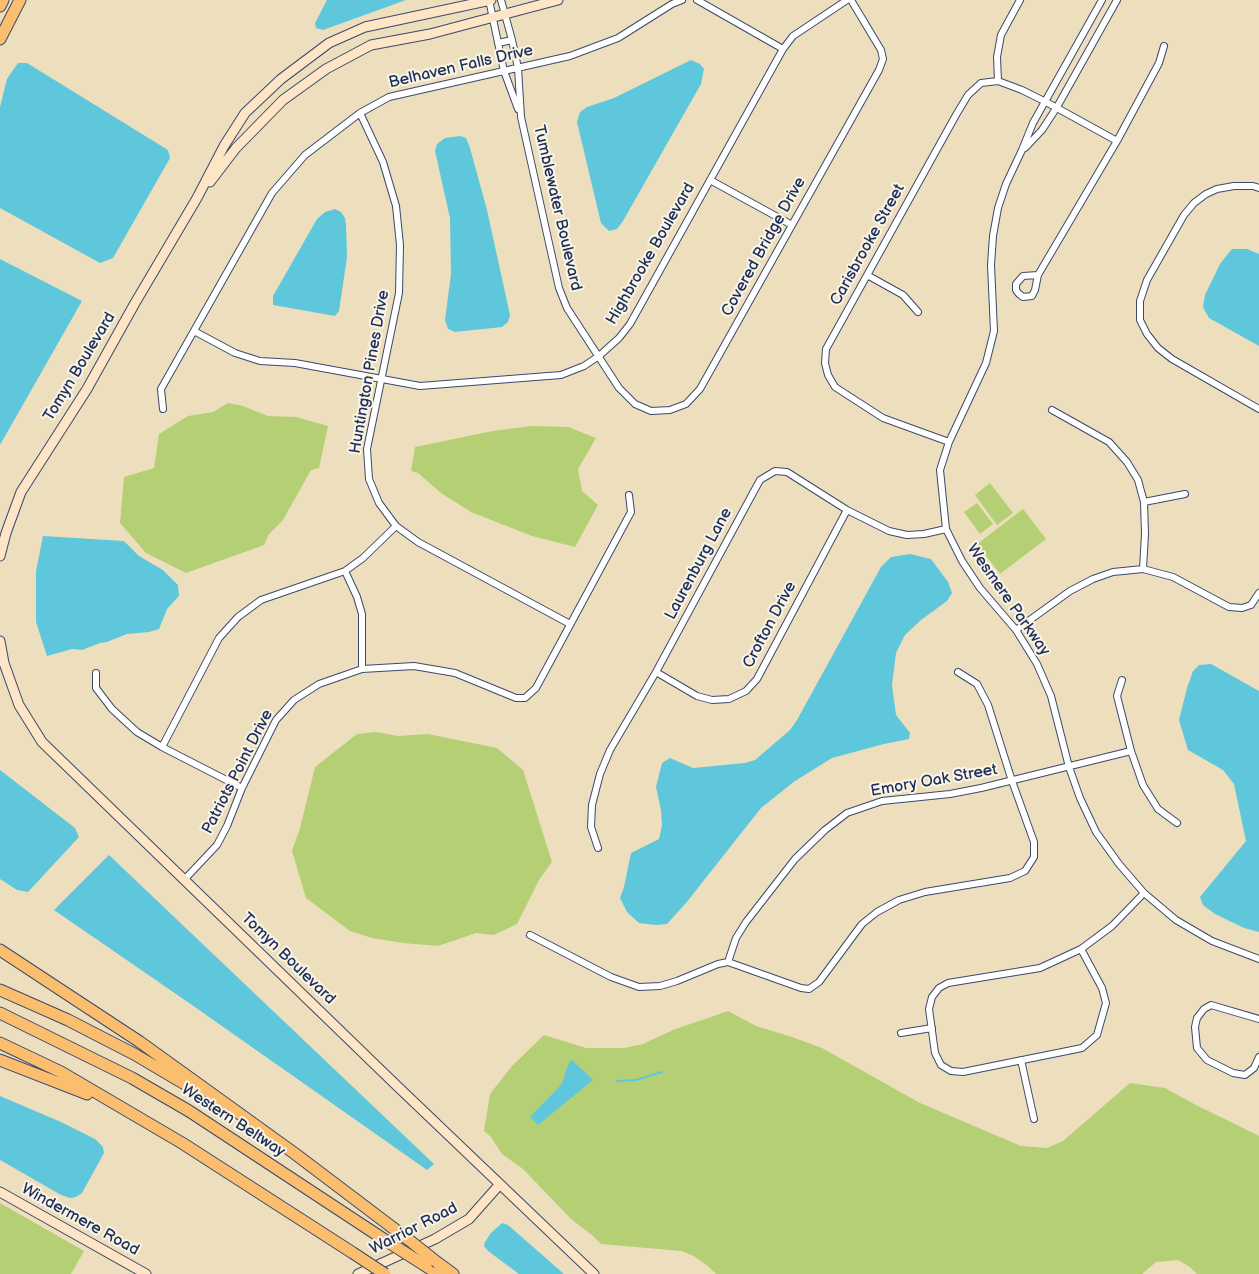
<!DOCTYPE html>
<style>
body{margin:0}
canvas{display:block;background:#eddfbd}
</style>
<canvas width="1259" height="1274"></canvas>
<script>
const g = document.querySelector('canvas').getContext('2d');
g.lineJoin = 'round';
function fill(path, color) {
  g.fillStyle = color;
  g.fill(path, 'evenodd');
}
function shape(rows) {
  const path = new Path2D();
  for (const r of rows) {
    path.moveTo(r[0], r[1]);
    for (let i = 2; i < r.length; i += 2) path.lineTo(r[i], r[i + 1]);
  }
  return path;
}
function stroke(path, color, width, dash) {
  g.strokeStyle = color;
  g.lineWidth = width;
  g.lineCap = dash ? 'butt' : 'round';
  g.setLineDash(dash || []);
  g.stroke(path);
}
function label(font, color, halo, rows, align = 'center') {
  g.font = font + ' "Balsamiq Sans",sans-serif';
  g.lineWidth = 4;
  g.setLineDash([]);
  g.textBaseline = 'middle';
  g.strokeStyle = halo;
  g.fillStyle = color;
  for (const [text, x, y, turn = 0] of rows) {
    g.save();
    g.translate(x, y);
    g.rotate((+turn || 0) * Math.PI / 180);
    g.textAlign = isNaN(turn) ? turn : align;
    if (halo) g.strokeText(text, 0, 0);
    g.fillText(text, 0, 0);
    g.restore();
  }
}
fill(shape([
 [228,403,243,406,268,416,296,417,328,426,319,468,311,470,283,520,269,534,264,545,186,573,146,553,120,523,124,477,154,468,159,434,188,416,213,412],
 [532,426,568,427,596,438,578,469,582,491,598,505,575,547,532,536,471,512,441,493,418,473,411,471,415,447,493,431],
 [990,483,1013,513,997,525,975,495],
 [977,503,993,524,980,534,964,512],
 [1023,509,1046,539,1000,574,977,544],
 [376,732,398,736,428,734,497,748,523,770,552,862,539,880,517,924,494,935,476,933,438,946,403,943,372,938,350,931,306,898,292,851,300,828,315,767,357,734],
 [728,1011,756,1026,792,1037,822,1048,920,1103,1021,1146,1047,1148,1063,1141,1130,1083,1165,1088,1194,1104,1259,1136,1259,1274,1197,1274,1190,1267,1178,1260,1156,1262,1142,1274,716,1274,709,1267,694,1256,681,1251,601,1244,593,1236,571,1219,523,1169,502,1154,491,1137,484,1131,490,1094,512,1066,544,1035,586,1048,624,1048,643,1044,673,1030],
 [0,1203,84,1251,71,1274,0,1274]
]), '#b5cf75');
fill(shape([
 [327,0,406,0,323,30,316,28,315,23],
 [691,60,700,64,704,69,701,84,623,221,617,229,609,231,601,223,577,122,580,112,587,107,614,98],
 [18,63,27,63,168,150,170,158,113,258,100,263,0,208,0,107,7,79],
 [460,136,466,138,470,148,487,210,510,315,508,322,502,327,455,332,448,329,445,320,451,274,450,218,435,151,437,144,445,138],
 [335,209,341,212,345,218,346,225,347,257,339,311,335,316,273,305,273,296,317,219,325,212],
 [1232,249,1247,249,1259,254,1259,346,1209,318,1203,307,1205,295,1220,264],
 [0,259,82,301,0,445],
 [43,536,124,541,139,556,163,570,178,585,179,596,167,609,159,629,149,632,127,634,107,642,100,643,82,650,72,649,47,656,36,622,36,571],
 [910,554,931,559,948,582,952,593,947,601,921,620,905,635,896,653,892,685,896,715,910,733,909,739,884,744,832,758,795,781,761,808,686,903,667,924,656,925,639,923,627,912,620,898,624,887,631,853,659,839,662,825,661,810,656,787,662,763,670,758,693,768,745,763,755,760,790,730,797,720,881,567,891,557],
 [1211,664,1259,691,1259,932,1244,928,1215,914,1203,905,1200,897,1246,841,1234,784,1223,770,1188,750,1179,720,1187,688,1193,671,1199,665],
 [0,770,75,828,79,837,28,892,17,890,0,879],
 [109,855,434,1164,427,1170,192,1005,54,910],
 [571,1060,573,1061,593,1080,538,1125,530,1117,560,1086,564,1079,566,1070],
 [0,1096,61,1122,95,1139,103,1147,104,1153,82,1193,76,1197,70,1198,61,1195,0,1160],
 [502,1223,508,1225,564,1274,519,1274,488,1251,484,1246,485,1242,491,1233]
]), '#5ec7db');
stroke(shape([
 [617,1081,636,1080,662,1072]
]), '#5ec7db', 2);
const street = shape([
 [489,0,504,71,518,109],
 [501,0,512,40,518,68,521,117,559,288,567,308,619,388,635,404,651,411,670,410,686,404,700,389,879,70,883,59,881,50,851,0],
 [697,0,783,49],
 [1102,0,1033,123,1022,150,1006,184,998,208,993,236,991,265,994,331,986,363,949,442,940,470,946,529,962,561,980,588,1016,630,1037,664,1051,696,1069,767,1080,798,1096,832,1119,864,1144,893,1176,920,1212,941,1259,959],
 [498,43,512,40],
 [998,81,997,57,1001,35,1020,0],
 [360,113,383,162,396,206,400,245,399,293,367,449,369,479,379,503,396,526,418,542,570,624],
 [1025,148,1042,130,1057,107,1117,0],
 [710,180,792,225],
 [1259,188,1253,186,1234,186,1217,189,1206,194,1194,203,1184,215,1147,280,1140,301,1140,320,1147,334,1158,348,1172,359,1259,409],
 [867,275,903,295,918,312],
 [1038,275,1035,290,1032,296,1023,297,1019,294,1016,290,1016,284,1023,276,1038,275,1117,141,1159,63,1164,46],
 [194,331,235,353,260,361,295,363,420,386,561,375,584,366,599,356,619,338,630,324,783,49,793,36,847,0],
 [163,409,161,389,272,193,305,155,360,113,389,97,570,56,618,38,672,4,682,0],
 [1052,410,1109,442,1127,462,1138,480,1144,502,1145,534,1143,569],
 [949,442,883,418,835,387,828,375,825,363,826,349,956,115,968,95,981,83,998,81,1022,90,1046,102,1117,141],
 [1144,502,1185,494],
 [345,571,357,597,362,614,362,669],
 [1016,630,1070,591,1093,579,1113,572,1143,569,1173,577,1229,607,1242,608,1251,605,1259,593],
 [656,672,697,696,712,700,729,699,746,691,757,679,847,510],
 [96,673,96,688,112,709,137,732,162,747,242,788],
 [1122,680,1117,696,1131,751,1143,785,1158,809,1177,823],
 [162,747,219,638,238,617,261,600,345,571,363,558,396,526],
 [598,848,591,827,592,805,600,774,610,750,656,672,760,480,775,471,787,472,847,510,889,531,907,535,924,534,946,529],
 [184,880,217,845,227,826,242,788,276,720,294,700,319,684,362,669,414,666,455,673,516,698,525,698,536,688,631,512,629,495],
 [530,935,611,977,639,987,660,986,677,981,718,964,728,962,801,988,809,989,819,982,862,924,877,912,899,900,925,892,1010,878,1025,871,1034,857,1034,842,1012,781,988,705,977,684,958,672],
 [1081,949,1102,988,1106,1003,1097,1035,1082,1048,963,1072,951,1071,941,1065,935,1053,929,1009,932,997,939,988,948,983,1040,968,1081,949,1112,926,1144,893],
 [728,962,736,938,746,922,795,859,825,830,847,813,882,801,950,794,981,788,1131,751],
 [1259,1019,1211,1005,1204,1009,1197,1018,1195,1027,1197,1048,1207,1060,1233,1073,1245,1075,1254,1068,1259,1057],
 [901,1033,932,1028],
 [1021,1060,1034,1119]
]);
const secondary = shape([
 [210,182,236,148,283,100,326,69,371,45,430,34,558,0],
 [0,556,6,533,21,492,87,389,135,303,197,198,224,146,245,113,281,79,329,43,365,27,491,0],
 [0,641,4,663,19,705,42,742,395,1084,594,1274],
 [0,1192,146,1274],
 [358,1274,435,1239,469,1219,500,1184]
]);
const highway = shape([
 [0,6,3,0],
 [0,39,20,0],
 [0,950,140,1042,294,1153,409,1240],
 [0,990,68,1020,134,1054,200,1093],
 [0,1013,132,1078,189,1111,385,1240],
 [0,1043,61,1072,182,1143,353,1253],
 [0,1060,87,1094],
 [438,1263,453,1274],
 [426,1266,438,1274]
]);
stroke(street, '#3a496c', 8);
stroke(secondary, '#3a496c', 11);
stroke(highway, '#3a496c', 13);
stroke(street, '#fff', 6);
stroke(secondary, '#fde5c5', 9);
stroke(highway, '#fbbe6e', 11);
const highwayBridge = shape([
 [385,1240,426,1266],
 [409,1240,438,1263],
 [353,1253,385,1274]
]);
stroke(highwayBridge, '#3a496c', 13, []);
stroke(highwayBridge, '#fbbe6e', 11);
label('16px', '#1b2f5e', '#fcf5e5', [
 ["Belhaven Falls Drive",461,67,-13],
 ["Tumblewater Boulevard",557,208,77],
 ["Carisbrooke Street",868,245,-61],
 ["Covered Bridge Drive",764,247,-61],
 ["Highbrooke Boulevard",651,254,-60],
 ["Tomyn Boulevard",80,367,-59],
 ["Huntington Pines Drive",370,372,-80],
 ["Laurenburg Lane",699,564,-62],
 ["Wesmere Parkway",1008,600,55],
 ["Crofton Drive",770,625,-62],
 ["Patriots Point Drive",238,772,-63],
 ["Emory Oak Street",934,781,-10],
 ["Tomyn Boulevard",288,959,44],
 ["Western Beltway",233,1121,33],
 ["Windermere Road",80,1220,29],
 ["Warrior Road",414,1229,-27]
]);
</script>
